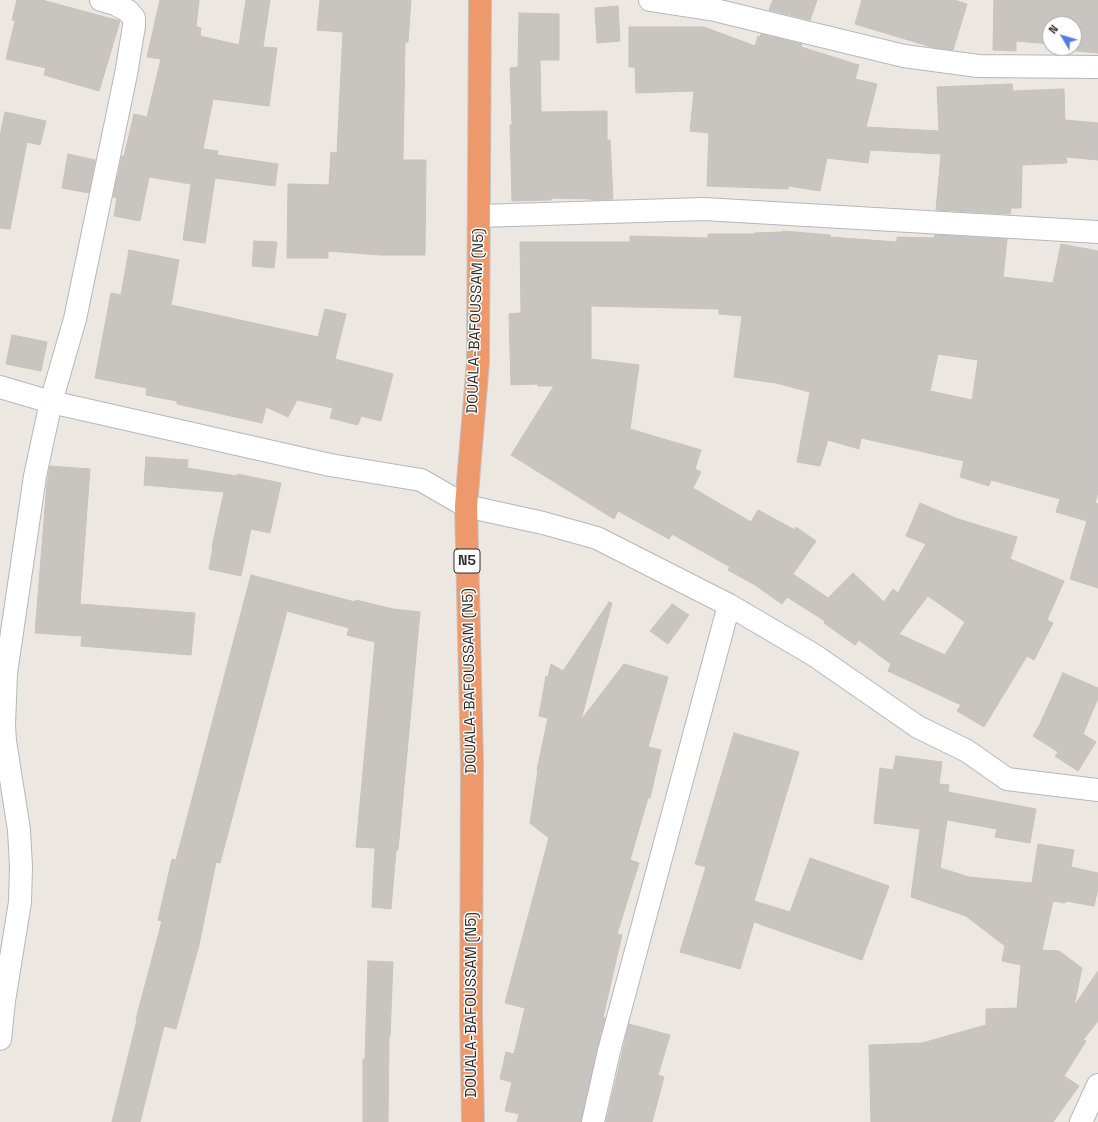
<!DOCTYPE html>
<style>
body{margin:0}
#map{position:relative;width:1098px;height:1122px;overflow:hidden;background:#ede7e1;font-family:"Space Grotesk",sans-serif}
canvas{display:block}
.north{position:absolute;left:1042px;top:16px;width:40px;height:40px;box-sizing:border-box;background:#fff;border:1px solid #ababab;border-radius:50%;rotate:308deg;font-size:11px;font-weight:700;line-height:16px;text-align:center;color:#2d2d2d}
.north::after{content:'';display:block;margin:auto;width:14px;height:18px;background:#547ce7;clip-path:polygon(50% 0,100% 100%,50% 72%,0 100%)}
</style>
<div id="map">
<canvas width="1098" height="1122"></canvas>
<div class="north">N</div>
</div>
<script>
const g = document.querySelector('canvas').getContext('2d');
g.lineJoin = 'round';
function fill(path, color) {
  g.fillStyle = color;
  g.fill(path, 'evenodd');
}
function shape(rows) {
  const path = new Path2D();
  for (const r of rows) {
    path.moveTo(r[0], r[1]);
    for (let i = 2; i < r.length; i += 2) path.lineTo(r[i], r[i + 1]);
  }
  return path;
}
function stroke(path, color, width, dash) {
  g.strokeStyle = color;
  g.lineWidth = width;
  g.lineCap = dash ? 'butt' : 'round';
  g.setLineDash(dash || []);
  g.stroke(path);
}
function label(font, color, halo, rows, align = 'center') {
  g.font = font + ' "Space Grotesk",sans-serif';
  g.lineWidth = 3;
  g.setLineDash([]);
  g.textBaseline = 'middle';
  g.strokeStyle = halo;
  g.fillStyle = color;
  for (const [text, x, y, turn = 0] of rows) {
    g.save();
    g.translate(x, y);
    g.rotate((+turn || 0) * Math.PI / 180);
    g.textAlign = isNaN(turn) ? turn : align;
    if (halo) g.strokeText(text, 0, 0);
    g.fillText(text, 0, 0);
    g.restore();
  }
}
const building = shape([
 [17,0,42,0,120,21,99,91,44,75,46,68,6,59,15,21,12,20,17,0],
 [160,0,199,0,196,27,201,28,200,36,239,45,246,0,270,0,263,47,277,48,269,106,213,99,203,149,218,151,217,155,278,164,275,186,215,178,205,243,183,240,191,184,149,177,140,221,114,216,117,198,113,197,122,156,124,156,134,114,147,117,161,59,147,57,160,0],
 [320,0,411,0,408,42,405,42,403,160,426,160,425,255,381,255,328,251,328,258,287,258,288,184,329,185,331,152,337,153,343,32,317,30,320,0],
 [773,0,817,0,810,20,769,10,773,0],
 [862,0,954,0,967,4,953,50,935,48,855,24,862,0],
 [994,0,1098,0,1098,53,1068,50,1068,48,1074,48,1074,24,1050,24,1050,44,1016,41,1016,51,993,50,994,0],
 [618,6,620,41,597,43,595,8,618,6],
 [519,13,559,14,559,60,540,60,541,112,607,111,607,140,610,140,613,199,591,200,591,199,551,198,551,200,512,201,510,125,512,125,510,68,518,67,519,13],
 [629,27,704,27,755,46,758,36,760,37,761,34,802,44,801,47,859,65,855,79,877,84,866,127,939,131,937,87,1012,84,1013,91,1064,89,1065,120,1098,123,1098,160,1066,157,1067,163,1022,165,1021,208,1011,208,1010,214,936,210,941,154,870,150,868,163,827,158,820,191,789,186,788,189,707,186,709,133,690,131,694,91,636,93,635,67,629,67,629,27],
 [5,112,46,121,40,145,27,142,10,229,0,228,0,136,5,112],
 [68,154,95,160,89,193,62,188,68,154],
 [783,231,830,235,830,237,897,242,897,237,934,238,935,235,1007,239,1003,277,1053,283,1061,244,1098,251,1098,492,1095,503,1098,504,1098,588,1070,579,1087,521,1056,512,1060,499,991,480,989,486,960,477,964,461,861,438,859,449,828,440,820,466,797,462,810,392,776,383,734,377,742,316,719,314,719,309,591,306,591,359,639,365,630,429,701,450,695,469,701,472,693,488,751,522,758,510,795,530,796,527,816,541,793,574,828,598,853,573,884,602,893,589,898,593,926,544,906,536,920,503,958,519,1017,537,1010,559,1064,581,1047,620,1053,623,1034,660,1027,656,984,727,957,711,961,705,888,671,891,664,859,640,855,645,824,623,825,621,787,597,782,604,755,585,728,570,730,567,672,534,669,539,618,511,614,519,511,455,554,386,538,386,538,384,511,385,509,314,521,313,520,242,630,242,630,236,708,238,708,234,754,234,754,233,782,232,783,231],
 [938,354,978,360,972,400,930,391,938,354],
 [928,596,965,622,945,655,899,634,928,596],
 [254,241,277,242,274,268,252,266,254,241],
 [129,250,179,260,171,305,318,337,325,309,346,314,335,359,393,374,381,421,361,416,358,425,330,418,333,408,297,400,288,417,266,407,262,423,177,404,177,401,146,395,147,388,95,378,111,293,121,295,129,250],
 [12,335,47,342,41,371,6,364,12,335],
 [146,457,188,460,187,468,237,476,237,474,281,483,270,533,251,529,241,576,209,569,213,547,212,547,224,492,144,485,146,457],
 [50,466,90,469,80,604,195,613,191,655,81,646,82,636,35,633,47,483,50,466],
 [251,575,355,602,356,600,393,609,420,612,398,850,396,850,391,909,372,907,375,848,356,847,375,642,347,635,349,628,287,611,220,863,216,862,199,945,176,1029,164,1026,140,1122,112,1122,137,1020,136,1019,162,921,158,920,172,859,176,860,251,575],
 [609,602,612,603,581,720,624,664,668,677,648,747,661,750,650,798,648,798,630,860,639,863,617,934,622,935,603,1017,605,1018,597,1048,581,1122,517,1122,519,1114,505,1111,512,1082,500,1079,506,1052,514,1054,525,1008,505,1003,549,838,530,823,538,770,537,770,548,718,539,716,546,676,548,677,551,664,563,671,609,602],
 [672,604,689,615,668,644,650,631,672,604],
 [1063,673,1098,688,1098,698,1083,734,1096,742,1078,771,1055,756,1058,752,1033,736,1040,724,1063,673],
 [734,733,799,752,754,901,790,912,810,858,889,886,862,960,754,922,740,969,680,952,706,867,695,864,734,733],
 [896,756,942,762,939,784,949,785,948,792,1036,809,1030,843,995,837,997,829,947,820,940,868,969,877,1032,883,1038,844,1074,850,1071,867,1098,873,1098,888,1094,906,1066,901,1065,903,1053,901,1042,950,1059,951,1082,968,1074,1006,1098,971,1098,1021,1083,1040,1086,1041,1064,1076,1079,1086,1053,1122,871,1122,869,1045,922,1043,986,1025,986,1009,1017,1008,1021,965,1002,961,1005,946,966,916,911,897,920,829,874,823,880,768,893,770,896,756],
 [368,961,393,962,390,1036,389,1036,388,1122,363,1122,363,1059,365,1059,368,961],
 [629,1024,670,1035,658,1075,664,1077,652,1122,606,1122,629,1024]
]);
fill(building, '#c8c4c0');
stroke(building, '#c8c2ba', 1);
const minor = shape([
 [650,0,715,10,904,56,978,66,1098,67],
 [479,216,704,209,1098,232],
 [0,387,51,402,330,465,421,480,466,506,543,523,597,538,729,605,814,655,918,727,967,751,1007,779,1098,790],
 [0,1039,4,1001,20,902,21,867,19,830,5,741,4,725,6,673,35,476,51,402,75,319,126,74,134,26,134,18,128,11,115,4,101,0],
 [593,1122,609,1051,729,605],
 [1081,1122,1098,1085]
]);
const highway = shape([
 [473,1122,471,1012,472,762,466,506,478,362,480,0]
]);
stroke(minor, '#b4b7bf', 24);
stroke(highway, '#c4c4c4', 24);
stroke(minor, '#fff', 22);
stroke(highway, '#ed996b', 22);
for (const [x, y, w] of [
 [467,561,26]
]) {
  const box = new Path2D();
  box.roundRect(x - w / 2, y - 12, w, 24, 3);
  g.fillStyle = '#fff';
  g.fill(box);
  stroke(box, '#2d2d2d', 1);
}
label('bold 14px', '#2d2d2d', null, [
 ["N5",467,561]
]);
label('15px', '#2d2d2d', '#fff', [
 ["DOUALA-BAFOUSSAM (N5)",476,321,-88],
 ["DOUALA-BAFOUSSAM (N5)",470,681,-91],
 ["DOUALA-BAFOUSSAM (N5)",472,1005,-90]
]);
</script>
